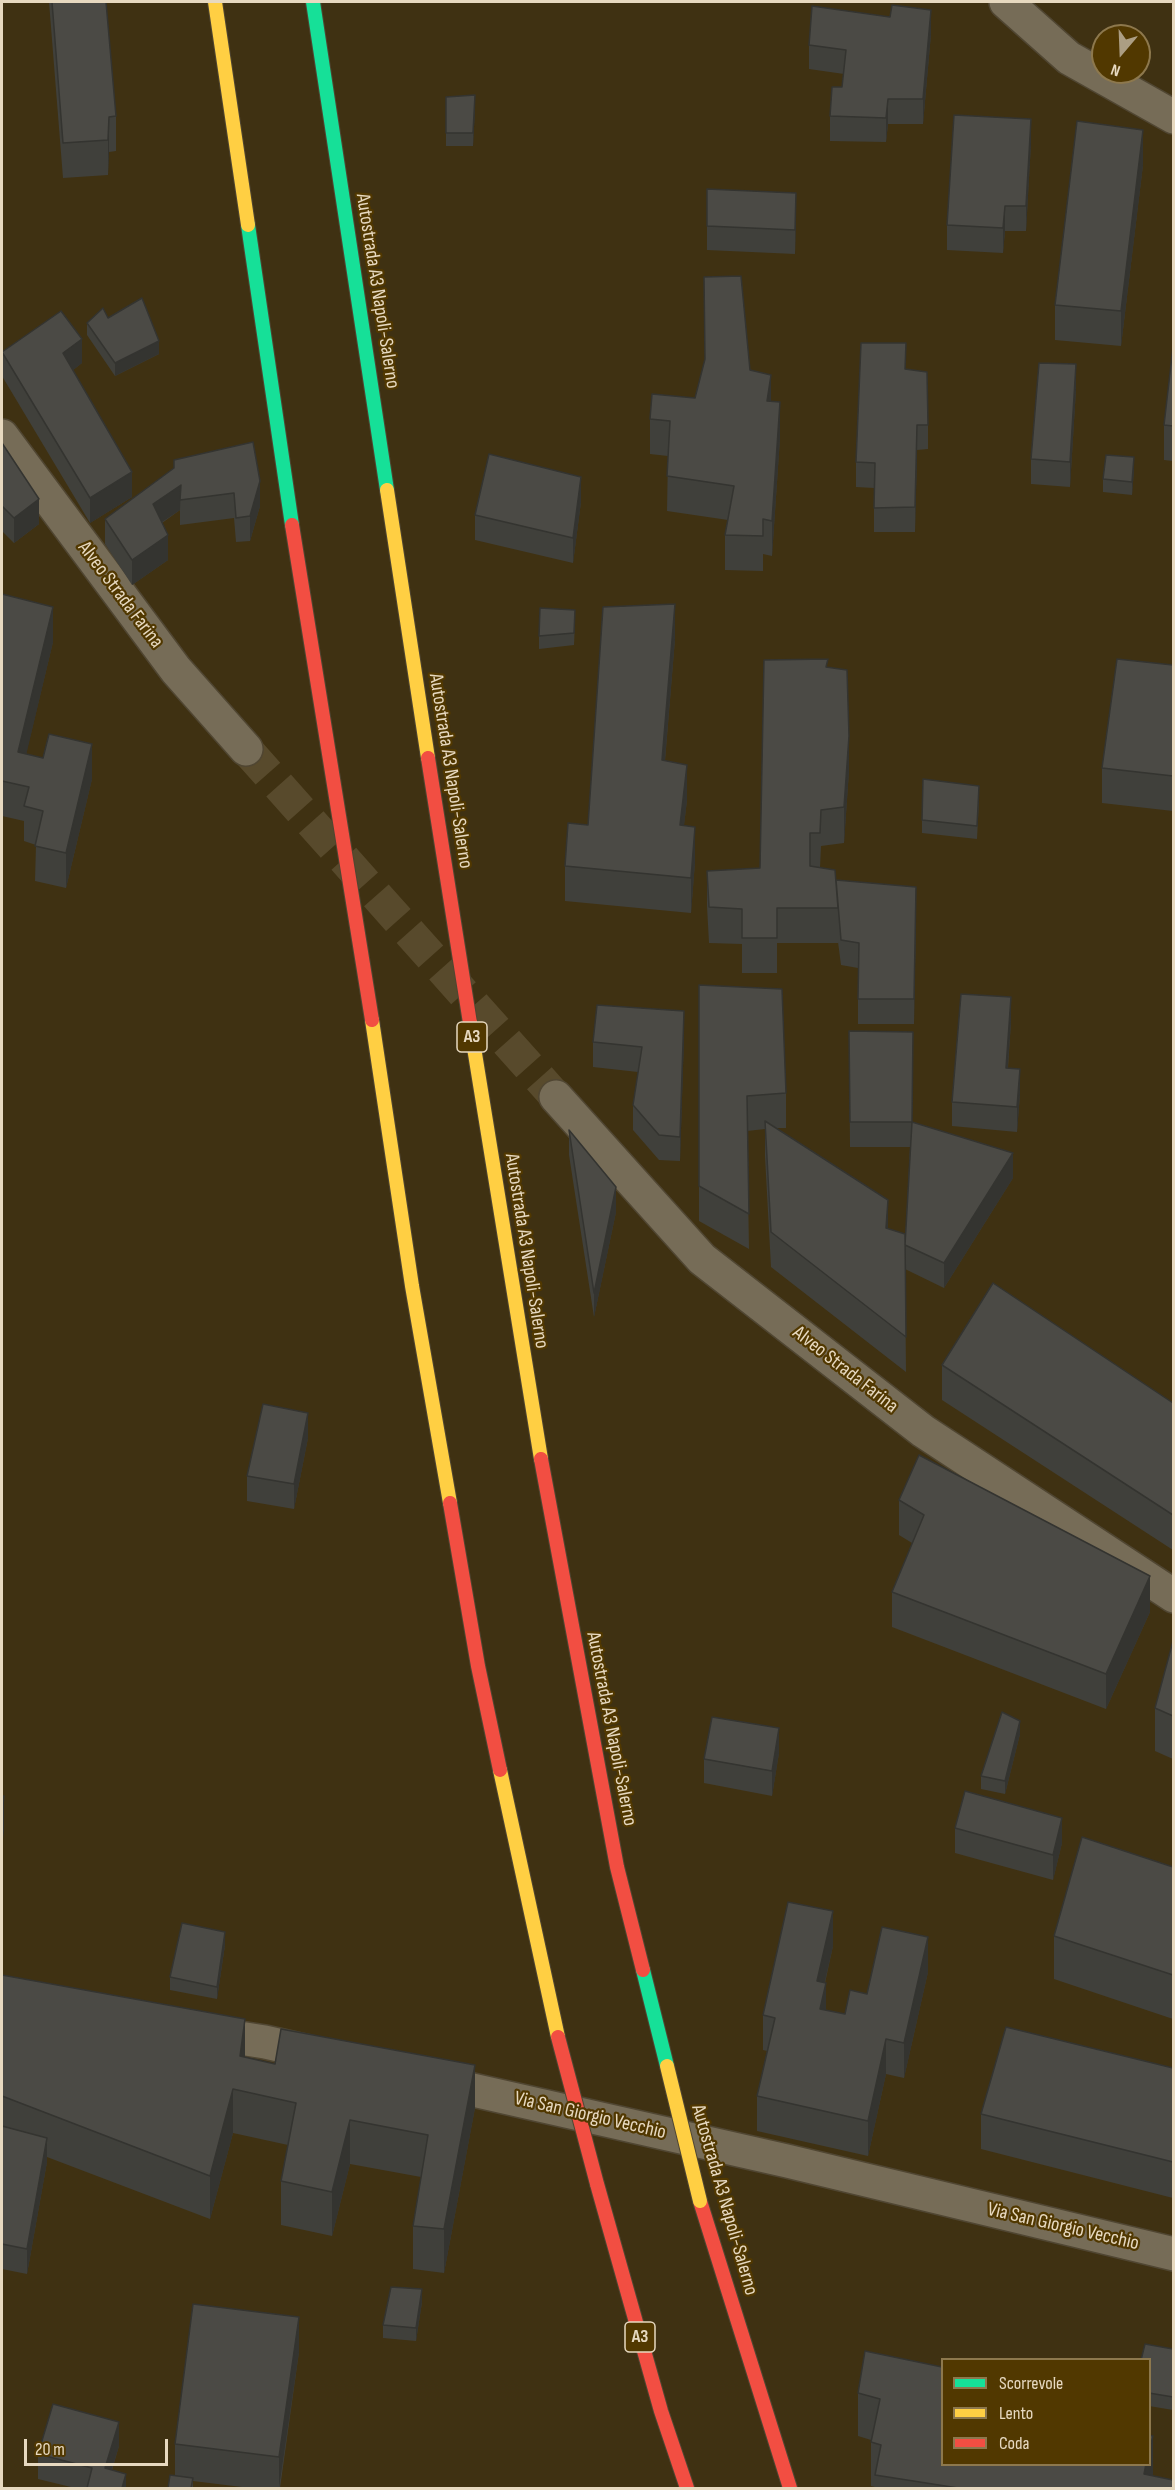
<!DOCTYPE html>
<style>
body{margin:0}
#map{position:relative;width:1175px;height:2490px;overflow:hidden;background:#3f3112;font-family:"Sofia Sans Condensed",sans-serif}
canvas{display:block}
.frame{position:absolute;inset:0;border:3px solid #e7d9c0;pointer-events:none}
.legend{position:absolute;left:941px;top:2358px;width:210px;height:108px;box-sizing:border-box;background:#513800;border:2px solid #8d784d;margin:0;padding:8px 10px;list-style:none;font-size:18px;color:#e7d9c0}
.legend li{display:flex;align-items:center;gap:12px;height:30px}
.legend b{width:30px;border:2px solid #8d784d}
.north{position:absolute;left:1091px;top:24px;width:60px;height:60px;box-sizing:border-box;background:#513800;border:2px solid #8d784d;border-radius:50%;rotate:199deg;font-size:16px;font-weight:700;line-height:24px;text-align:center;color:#e7d9c0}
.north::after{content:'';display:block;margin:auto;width:21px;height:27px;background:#ac9e83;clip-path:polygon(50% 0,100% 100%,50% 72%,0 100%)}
.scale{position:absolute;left:24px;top:2439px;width:144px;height:27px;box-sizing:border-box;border:3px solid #e7d9c0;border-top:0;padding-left:8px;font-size:18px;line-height:21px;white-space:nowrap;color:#e7d9c0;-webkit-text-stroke:4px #513800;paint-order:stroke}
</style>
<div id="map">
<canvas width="1175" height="2490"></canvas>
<div class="frame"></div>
<ul class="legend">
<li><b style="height:8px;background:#16e098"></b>Scorrevole</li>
<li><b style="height:8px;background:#ffcf43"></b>Lento</li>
<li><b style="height:8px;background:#f24e42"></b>Coda</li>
</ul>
<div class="north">N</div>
<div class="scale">20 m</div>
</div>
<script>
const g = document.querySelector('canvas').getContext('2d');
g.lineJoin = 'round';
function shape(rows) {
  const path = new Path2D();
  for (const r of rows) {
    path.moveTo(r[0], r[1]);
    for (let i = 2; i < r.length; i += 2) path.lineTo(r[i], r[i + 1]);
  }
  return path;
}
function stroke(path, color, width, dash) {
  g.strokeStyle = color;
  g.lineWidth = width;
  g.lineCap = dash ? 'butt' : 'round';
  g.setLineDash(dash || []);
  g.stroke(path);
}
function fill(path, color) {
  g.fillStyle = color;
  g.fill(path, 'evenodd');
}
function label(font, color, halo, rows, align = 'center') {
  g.font = font + ' "Sofia Sans Condensed",sans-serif';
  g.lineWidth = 4.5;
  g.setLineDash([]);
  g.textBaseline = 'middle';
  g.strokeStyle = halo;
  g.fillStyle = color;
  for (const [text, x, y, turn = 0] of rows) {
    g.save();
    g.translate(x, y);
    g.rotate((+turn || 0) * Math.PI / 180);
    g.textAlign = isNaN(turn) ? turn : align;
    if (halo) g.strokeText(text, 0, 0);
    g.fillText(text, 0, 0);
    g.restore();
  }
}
stroke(shape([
 [246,749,556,1097]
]), '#584a2c', 33, [33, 16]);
const street = shape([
 [1006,2,1069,58,1174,117],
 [2,436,176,670,246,749],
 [556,1097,702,1259,923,1431,1174,1596],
 [201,2032,265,2042,322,2055],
 [433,2081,787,2161,1174,2254]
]);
const fast = shape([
 [313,2,387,490],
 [248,225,292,525],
 [643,1970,667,2066]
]);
const slow = shape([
 [215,2,248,225],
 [387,490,428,758],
 [372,1020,412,1286,450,1503],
 [470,1023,541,1459],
 [500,1770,558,2037]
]);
const jam = shape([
 [292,525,372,1020],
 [428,758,470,1023],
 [541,1459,617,1867,643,1970],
 [450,1503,478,1666,500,1770],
 [597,2184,661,2411,687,2488],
 [700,2201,790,2488]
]);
stroke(street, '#504632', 36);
stroke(fast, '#504632', 16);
stroke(slow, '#504632', 16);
stroke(jam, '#504632', 16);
stroke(street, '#766c57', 33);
stroke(fast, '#16e098', 14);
stroke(slow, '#ffcf43', 14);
stroke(jam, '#f24e42', 14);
const slowBridge = shape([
 [667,2066,700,2201]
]);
const jamBridge = shape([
 [558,2037,597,2184]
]);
stroke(slowBridge, '#504632', 16, []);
stroke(jamBridge, '#504632', 16, []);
stroke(slowBridge, '#ffcf43', 14);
stroke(jamBridge, '#f24e42', 14);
fill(shape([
 [49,2,106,2,116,116,116,151,109,152,108,175,63,178],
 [931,34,923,124,888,124,886,142,830,141,830,116,842,87,844,74,809,69,809,45],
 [446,97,475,108,473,146,446,146],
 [1031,143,1026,231,1005,231,1003,253,947,250,947,225],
 [1143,165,1121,346,1055,340,1055,305],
 [707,189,796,218,795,254,707,250],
 [108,318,159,354,115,376,87,335,87,323],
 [1173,347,1173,461,1164,460,1164,425],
 [2,352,82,363,73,370,132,497,90,523,2,376],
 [906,369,928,425,928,449,917,450,915,532,874,532,874,488,856,487,856,462],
 [750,370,771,401,780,438,772,556,763,554,763,571,725,570,725,535,728,520,667,511,668,456,650,454,650,419,695,398],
 [1076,389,1070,487,1031,484,1031,459],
 [2,443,39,524,14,543,2,531],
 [174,460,260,506,250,541,236,542,234,518,180,525,180,510,162,523,168,560,132,585,105,544,105,519,174,469],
 [1134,470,1132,495,1103,492,1103,479],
 [581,502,573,563,475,540,475,515],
 [2,594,53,642,26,754,92,779,66,888,35,881,36,845,24,841,24,821,2,816],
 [575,623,574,645,539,649,539,636],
 [675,639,665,761,687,800,684,825,695,862,691,913,565,901,565,866,588,825],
 [1173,665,1173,811,1102,803,1102,768],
 [828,668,849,771,844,843,821,846,820,868,836,880,916,912,914,1024,858,1024,858,968,841,965,838,942,838,943,777,943,777,973,742,973,742,944,709,943,707,906,707,871,760,868],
 [979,799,977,839,922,833,922,820],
 [699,985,786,1093,786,1128,777,1128,905,1243,910,1147,850,1147,849,1031,912,1123,1013,1178,944,1288,905,1269,906,1372,771,1267,765,1156,765,1129,747,1131,749,1249,699,1221],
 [1011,1022,1008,1068,1020,1094,1017,1132,952,1126,952,1102],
 [684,1036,680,1161,659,1160,633,1130,633,1105,638,1072,593,1067,593,1042],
 [569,1130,616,1212,594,1317,569,1155],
 [942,1365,1173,1403,1173,1550,942,1400],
 [308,1438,294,1509,247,1501,247,1476],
 [899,1500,1150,1612,1106,1709,892,1627,892,1592,912,1543,899,1535],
 [1173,1641,1173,1759,1155,1751,1155,1708],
 [1020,1734,1005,1794,981,1789,981,1776],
 [779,1753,772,1796,704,1783,704,1759],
 [955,1828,1062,1843,1053,1880,955,1853],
 [1173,1867,1173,2019,1054,1979,1054,1936],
 [225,1945,217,1999,170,1990,170,1977],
 [833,1946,825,1983,826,2010,845,2014,867,1994,928,1972,904,2078,886,2074,868,2156,757,2131,757,2096,767,2051,763,2050,763,2015],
 [2,1975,245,2058,475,2108,444,2273,413,2269,413,2226,421,2177,350,2164,332,2236,281,2225,281,2181,288,2145,233,2133,210,2219,47,2157,47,2162,27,2274,2,2269],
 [1173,2068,1173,2198,981,2149,981,2114],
 [422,2302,416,2341,383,2338,383,2325],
 [1173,2349,1173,2410,1149,2406,1149,2360],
 [865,2351,942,2464,1153,2476,1173,2488,875,2488,875,2487,871,2486,871,2440,858,2436,858,2393],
 [299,2352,280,2488,250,2488,193,2481,193,2488,175,2476,175,2444],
 [119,2446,112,2470,126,2488,75,2488,38,2479,38,2454]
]), '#40403b');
fill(shape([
 [931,10,931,34,923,124,923,99],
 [475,95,475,108,473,146,473,133],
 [888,99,888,124,886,142,886,118],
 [109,117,109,152,108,175,108,140],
 [1031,119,1031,143,1026,231,1026,206],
 [1143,130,1143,165,1121,346,1121,311],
 [796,193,796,218,795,254,795,230],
 [1005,206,1005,231,1003,253,1003,228],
 [82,339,82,363,63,378,63,353],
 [159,341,159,354,115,376,115,363],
 [1076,364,1076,389,1070,487,1070,462],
 [771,375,771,411,767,401],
 [780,402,780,438,772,556,772,521],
 [917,425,917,450,915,532,915,507],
 [1134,457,1134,470,1132,495,1132,482],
 [132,472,132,497,90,523,90,498],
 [581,477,581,502,573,563,573,538],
 [260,481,260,506,250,541,250,516],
 [181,485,180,510,153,528,153,504],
 [39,499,39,524,14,543,14,518],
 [168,535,168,560,132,585,132,560],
 [675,604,675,639,662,795,662,760],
 [53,607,53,642,19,785,18,752],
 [849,736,849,771,844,843,844,807],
 [92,744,92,779,66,888,66,853],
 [687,765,687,800,680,860,680,825],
 [695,827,695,862,691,913,691,878],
 [916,887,916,912,914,1024,914,999],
 [1011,997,1011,1022,1006,1092,1006,1068],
 [684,1011,684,1036,680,1161,680,1137],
 [1020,1069,1020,1094,1017,1132,1017,1107],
 [1013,1153,1013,1178,944,1288,944,1263],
 [616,1187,616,1212,594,1317,594,1293],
 [888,1200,888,1235,886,1228],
 [308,1413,308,1438,294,1509,294,1484],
 [1150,1576,1150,1612,1106,1709,1106,1674],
 [1020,1721,1020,1734,1005,1794,1005,1781],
 [779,1728,779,1753,772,1796,772,1771],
 [4,1796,4,1831,2,1848,2,1813],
 [1062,1818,1062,1843,1053,1880,1053,1855],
 [833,1911,833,1946,817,2016,817,1981],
 [225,1932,225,1945,217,1999,217,1987],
 [928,1937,928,1972,904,2078,904,2043],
 [826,1983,826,2018,820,2009],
 [245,2019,245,2063,240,2056],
 [886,2039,886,2074,868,2156,868,2121],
 [475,2065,475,2108,444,2273,444,2229],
 [233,2089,233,2133,210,2219,210,2176],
 [350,2120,350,2164,332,2236,332,2192],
 [47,2138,47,2162,27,2274,27,2249],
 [422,2289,422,2302,416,2341,416,2328],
 [299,2317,299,2352,279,2488,279,2457],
 [119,2422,119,2446,106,2488,105,2468],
 [1153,2436,1153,2479,1144,2474,1146,2464,1149,2464,1149,2451],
 [126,2474,126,2488,122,2488]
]), '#343430');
const building = shape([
 [52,2,106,2,116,116,109,117,108,140,63,143,52,2],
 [892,5,931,10,923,99,888,99,886,118,830,116,832,87,842,87,846,50,809,45,812,6,890,17,892,5],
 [475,95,473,133,446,133,446,97,475,95],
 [954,115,1031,119,1026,206,1005,206,1003,228,947,225,954,115],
 [1077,121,1143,130,1121,311,1055,305,1077,121],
 [707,189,796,193,795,230,707,226,707,189],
 [741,276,750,370,771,375,767,401,780,402,772,521,763,519,763,536,725,535,734,486,667,476,670,421,650,419,652,394,695,398,705,359,704,277,741,276],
 [142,298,159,341,115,363,87,323,103,308,108,318,142,298],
 [61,311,82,339,63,353,132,472,90,498,2,352,61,311],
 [861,343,906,343,905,369,927,372,928,425,917,425,915,507,874,508,875,463,856,462,861,343],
 [1173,347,1173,426,1164,425,1173,347],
 [1039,363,1076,364,1070,462,1031,459,1039,363],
 [253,442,260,481,250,516,236,518,234,493,180,500,181,485,153,504,168,535,132,560,105,519,174,468,174,460,253,442],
 [2,443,39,499,14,518,2,506,2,443],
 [489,454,581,477,573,538,475,515,489,454],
 [1106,455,1134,457,1132,482,1103,479,1106,455],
 [2,594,53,607,18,752,43,758,49,734,92,744,66,853,35,846,43,811,24,806,29,787,2,781,2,594],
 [675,604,662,760,687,765,680,825,695,827,691,878,565,866,568,823,588,825,603,607,675,604],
 [540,608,575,610,574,633,539,636,540,608],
 [828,659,826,667,847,670,849,736,844,807,821,810,820,833,810,833,810,866,835,870,838,908,777,908,777,938,742,938,742,909,709,907,707,871,760,868,764,660,828,659],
 [1117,659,1173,665,1173,776,1102,768,1117,659],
 [923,779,979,786,977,826,922,820,923,779],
 [836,880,916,887,914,999,858,999,859,943,841,940,836,880],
 [699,985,782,989,786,1093,747,1096,749,1214,699,1186,699,985],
 [961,994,1011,997,1006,1068,1020,1069,1017,1107,952,1102,961,994],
 [597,1005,684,1011,680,1137,659,1135,633,1105,642,1047,593,1042,597,1005],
 [849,1031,913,1032,912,1122,850,1122,849,1031],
 [765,1121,888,1200,886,1228,905,1234,906,1337,771,1232,765,1121],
 [912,1122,1013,1153,944,1263,905,1245,912,1122],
 [569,1130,616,1187,594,1293,569,1130],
 [993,1283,1173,1403,1173,1515,942,1365,993,1283],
 [263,1404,308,1413,294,1484,247,1476,263,1404],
 [919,1455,1150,1576,1106,1674,892,1592,924,1515,899,1500,919,1455],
 [1173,1641,1173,1716,1155,1708,1173,1641],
 [1002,1712,1020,1721,1005,1781,981,1776,1002,1712],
 [712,1717,779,1728,772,1771,704,1759,712,1717],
 [965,1791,1062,1818,1053,1855,955,1828,965,1791],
 [2,1796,4,1796,2,1813,2,1796],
 [1082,1837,1173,1867,1173,1975,1054,1936,1082,1837],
 [788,1902,833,1911,817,1981,826,1983,820,2009,845,2014,850,1990,867,1994,882,1927,928,1937,904,2043,886,2039,868,2121,757,2096,775,2018,763,2015,788,1902],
 [182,1923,225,1932,217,1987,170,1977,182,1923],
 [2,1975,245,2019,240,2056,275,2064,281,2029,475,2065,444,2229,413,2226,428,2135,350,2120,332,2192,281,2181,296,2103,233,2089,210,2176,2,2096,2,1975],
 [1006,2027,1173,2068,1173,2162,981,2114,1006,2027],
 [2,2126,47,2138,27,2249,2,2244,2,2126],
 [391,2287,422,2289,416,2328,383,2325,391,2287],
 [193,2304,299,2317,279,2457,175,2444,193,2304],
 [1145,2344,1173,2349,1173,2397,1149,2393,1149,2360,1141,2360,1145,2344],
 [865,2351,942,2367,942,2464,1146,2464,1144,2474,1173,2480,1173,2488,958,2488,875,2475,881,2445,871,2442,880,2399,858,2393,865,2351],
 [53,2404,119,2422,105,2468,126,2474,122,2488,87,2488,92,2468,38,2454,53,2404],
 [1149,2435,1153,2436,1149,2451,1149,2435],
 [170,2475,193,2478,191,2488,168,2488,170,2475]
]);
fill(building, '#4b4a45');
stroke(building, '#343430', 1.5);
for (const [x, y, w] of [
 [472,1037,30],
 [640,2337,30]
]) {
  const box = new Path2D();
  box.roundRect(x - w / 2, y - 15, w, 30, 4.5);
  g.fillStyle = '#513800';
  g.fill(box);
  stroke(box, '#e7d9c0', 1.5);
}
label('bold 18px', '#e7d9c0', null, [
 ["A3",472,1037],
 ["A3",640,2337]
]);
label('20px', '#e7d9c0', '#513800', [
 ["Autostrada A3 Napoli-Salerno",377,291,81],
 ["Alveo Strada Farina",120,595,53],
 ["Autostrada A3 Napoli-Salerno",450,771,81],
 ["Autostrada A3 Napoli-Salerno",526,1251,81],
 ["Alveo Strada Farina",845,1370,38],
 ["Autostrada A3 Napoli-Salerno",611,1729,79],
 ["Via San Giorgio Vecchio",590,2116,13],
 ["Autostrada A3 Napoli-Salerno",724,2200,74],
 ["Via San Giorgio Vecchio",1063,2227,13]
]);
</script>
